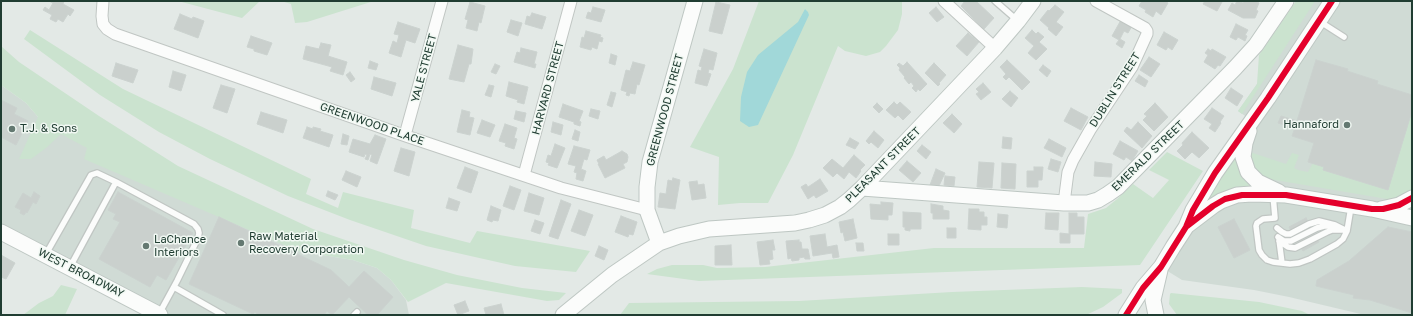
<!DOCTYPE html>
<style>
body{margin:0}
#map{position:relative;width:1413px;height:316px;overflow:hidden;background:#e3e9e6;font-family:"Golos Text",sans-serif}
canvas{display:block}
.frame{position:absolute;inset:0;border:2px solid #203d32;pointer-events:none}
</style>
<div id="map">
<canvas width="1413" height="316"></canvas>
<div class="frame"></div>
</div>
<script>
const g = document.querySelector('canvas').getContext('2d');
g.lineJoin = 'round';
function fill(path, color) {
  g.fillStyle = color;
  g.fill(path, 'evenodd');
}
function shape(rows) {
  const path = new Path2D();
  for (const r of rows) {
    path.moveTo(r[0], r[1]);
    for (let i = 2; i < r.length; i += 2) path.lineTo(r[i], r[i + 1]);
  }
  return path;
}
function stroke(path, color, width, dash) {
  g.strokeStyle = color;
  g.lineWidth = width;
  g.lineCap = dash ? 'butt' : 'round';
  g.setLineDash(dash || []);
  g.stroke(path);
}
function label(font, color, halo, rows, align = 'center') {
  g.font = font + ' "Golos Text",sans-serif';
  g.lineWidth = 3;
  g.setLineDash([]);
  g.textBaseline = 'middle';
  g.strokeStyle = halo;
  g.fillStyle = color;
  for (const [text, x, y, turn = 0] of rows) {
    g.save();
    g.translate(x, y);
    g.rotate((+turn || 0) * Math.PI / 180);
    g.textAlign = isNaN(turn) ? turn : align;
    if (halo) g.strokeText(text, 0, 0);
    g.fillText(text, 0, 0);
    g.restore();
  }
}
fill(shape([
 [1307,1,1412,1,1412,315,1365,315,1289,297,1254,290,1182,280,1161,267,1251,120,1238,111,1257,84],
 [1,85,26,103,38,117,298,251,353,260,377,268,391,280,406,300,409,315,160,315,1,232]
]), '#d0dbd5');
fill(shape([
 [178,1,260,1,242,18],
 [281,1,374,1,307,22,295,23,291,4],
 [759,1,902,1,902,14,898,30,886,46,880,52,866,56,845,51,838,46,793,155,768,203,740,203,718,205,719,157,690,147,733,69],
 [1296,1,1315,1,1242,114,1238,111,1257,84,1259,55],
 [30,30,123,89,311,179,306,194,338,208,343,192,414,210,411,228,470,243,477,231,590,251,576,272,515,266,426,246,350,220,288,196,210,159,159,132,100,95,24,39],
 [1,46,19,62,99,116,178,166,313,229,404,260,457,275,522,288,566,293,559,300,547,301,446,283,408,302,391,280,377,268,353,260,298,251,84,159,87,148,61,134,46,148,31,159,19,159,38,117,26,103,1,85],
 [1412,111,1412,193,1393,200,1269,179,1257,173,1251,163,1250,152,1286,164,1292,153,1299,155,1294,168,1298,170,1308,172,1313,163,1324,167,1323,170,1388,190],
 [1167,152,1203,171,1140,265,699,281,647,274,657,269,672,265,703,265,717,268,765,267,934,248,1084,248,1088,214,1106,208,1117,199,1133,184,1153,198,1169,180,1149,170],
 [1233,156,1237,158,1252,185,1251,189,1210,200,1205,197],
 [61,285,77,289,65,315,23,315,39,303,53,296],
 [1082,287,1122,289,1122,293,1103,307,1086,315,620,315,629,303,799,301,952,292],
 [1171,293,1259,302,1302,311,1310,315,1177,315,1169,304,1170,294]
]), '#cbe3cf');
fill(shape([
 [805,9,808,12,809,15,758,125,749,127,740,121,741,97,747,72,758,55,798,22]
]), '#a1d8d9');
const building = shape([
 [49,1,64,1,63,4,74,10,70,16,68,14,63,22,58,19,56,22,50,19,52,15,43,10,45,7,49,10,53,3,49,1],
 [965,1,976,1,994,18,984,29,961,6,965,1],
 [1142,1,1165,1,1168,3,1161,15,1156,11,1153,17,1145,12,1146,10,1139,6,1142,1],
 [1205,1,1219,1,1222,2,1217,11,1203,4,1205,1],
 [1237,1,1243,3,1244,1,1255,1,1259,3,1256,10,1258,11,1255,18,1243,18,1228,10,1232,3,1235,5,1237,1],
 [470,2,485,6,481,23,479,22,477,31,466,28,468,20,465,19,470,2],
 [716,2,730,5,722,34,709,31,716,2],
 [1055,5,1064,12,1056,22,1063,27,1056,36,1048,29,1049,28,1040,20,1048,10,1049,11,1055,5],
 [593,7,605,10,601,22,586,18,588,12,591,13,593,7],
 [936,7,944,17,937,22,929,13,936,7],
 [532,13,546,17,542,29,525,24,527,16,530,17,532,13],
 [180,14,192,19,193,17,204,21,198,38,174,29,180,14],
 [511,20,522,23,518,36,507,32,511,20],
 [1121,20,1132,26,1128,33,1124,31,1120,39,1125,42,1122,48,1116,44,1119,40,1112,36,1121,20],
 [398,22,420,29,415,43,406,40,401,57,389,53,393,41,397,43,399,35,394,34,398,22],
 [1236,24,1248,30,1245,35,1247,36,1245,41,1238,37,1236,40,1230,37,1236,24],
 [1032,30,1036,34,1038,32,1044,37,1039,42,1047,49,1036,60,1028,53,1034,46,1025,38,1032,30],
 [586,31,601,35,600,37,603,38,602,42,599,41,597,49,592,47,591,50,580,47,582,37,584,38,586,31],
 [1164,32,1178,40,1172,50,1168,47,1166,50,1157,45,1164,32],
 [968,33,979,42,967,56,956,46,968,33],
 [251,36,272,43,267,55,254,51,254,49,247,47,251,36],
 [321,43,331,45,328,56,347,62,343,75,330,71,332,67,303,59,306,46,319,49,321,43],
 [458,45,473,49,471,64,469,64,464,82,449,79,458,45],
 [521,48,537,52,534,64,536,64,535,68,514,62,517,52,520,53,521,48],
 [704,49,717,53,713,70,709,69,708,73,711,74,707,86,695,83,698,70,701,71,702,67,699,66,704,49],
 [1208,49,1211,51,1212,49,1226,57,1220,66,1218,65,1215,69,1204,62,1208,55,1205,53,1208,49],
 [611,54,617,56,615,65,609,63,611,54],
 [1149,57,1160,64,1151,77,1140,70,1149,57],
 [1007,60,1030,82,1022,90,1009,77,1006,80,1003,77,1006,74,1000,67,1007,60],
 [1316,60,1348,69,1347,71,1378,81,1377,84,1412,95,1412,111,1388,190,1323,170,1324,167,1308,162,1314,143,1292,136,1295,128,1278,123,1281,116,1297,121,1316,60],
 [370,61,378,64,376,70,368,68,370,61],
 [633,62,645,65,639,85,637,84,635,94,630,93,629,96,626,95,627,92,621,90,626,70,630,71,633,62],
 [907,62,927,84,920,91,918,89,916,92,912,88,914,86,911,82,909,84,904,78,905,77,899,70,900,68,897,65,899,63,903,66,907,62],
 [116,63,138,70,133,83,112,76,116,63],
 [934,63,946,75,939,83,940,84,938,86,925,73,934,63],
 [495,64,500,66,496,74,491,72,495,64],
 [1043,65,1051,71,1047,77,1039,70,1043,65],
 [173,71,186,75,181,91,169,87,173,71],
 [350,72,355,79,351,82,346,75,350,72],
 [1139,75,1148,81,1145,87,1135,81,1139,75],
 [374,77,396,83,392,96,371,89,374,77],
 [509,82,528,87,524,104,517,102,518,100,506,96,509,82],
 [983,83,991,92,981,100,976,94,979,92,976,89,983,83],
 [221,85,235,89,227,113,213,108,221,85],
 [489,85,494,86,491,97,485,95,489,85],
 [1231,88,1243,96,1237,106,1225,98,1231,88],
 [1010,91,1018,98,1011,107,1002,99,1010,91],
 [611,92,616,93,612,107,607,105,611,92],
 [1,100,17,108,14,114,28,121,16,145,1,137,1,100],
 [894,102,897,105,900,102,911,112,903,120,898,115,895,118,886,110,894,102],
 [877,103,883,109,879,113,873,107,877,103],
 [1155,103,1168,117,1154,131,1143,120,1147,116,1144,114,1155,103],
 [563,104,583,111,579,121,581,122,580,126,574,124,574,122,559,117,563,104],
 [1071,108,1088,117,1081,130,1064,121,1071,108],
 [1212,108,1224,116,1220,122,1221,123,1215,132,1209,128,1212,124,1204,119,1212,108],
 [591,109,600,111,598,119,589,116,591,109],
 [462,110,470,112,469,117,474,118,470,135,457,132,462,110],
 [516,111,526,113,524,122,514,119,516,111],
 [261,112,287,120,283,133,257,124,261,112],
 [952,114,962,124,954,133,943,123,952,114],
 [482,120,495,125,490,137,477,133,482,120],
 [553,122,563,125,561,135,551,132,553,122],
 [1138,122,1152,136,1142,148,1124,131,1127,127,1131,130,1138,122],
 [505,124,517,128,514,138,517,139,514,149,505,146,506,143,499,141,505,124],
 [307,127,313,129,313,127,321,129,320,131,333,135,329,147,303,138,307,127],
 [575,130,580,132,578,141,572,139,575,130],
 [874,131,884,140,878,148,871,142,869,144,866,141,874,131],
 [1192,132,1209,148,1199,158,1192,152,1185,159,1177,151,1183,145,1182,143,1192,132],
 [343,134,349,136,347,145,341,144,343,134],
 [375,135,386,139,377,164,370,161,372,155,370,154,368,160,365,159,367,155,365,154,364,157,349,152,353,139,370,144,375,135],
 [1003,137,1012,138,1011,149,1002,148,1003,137],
 [850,138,859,143,855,149,846,145,850,138],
 [1049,139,1066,148,1062,157,1044,148,1049,139],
 [1120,141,1138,151,1132,161,1126,157,1124,160,1113,154,1120,141],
 [555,144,565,148,557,168,548,165,549,163,546,162,548,155,551,156,555,144],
 [922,145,931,152,926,159,917,151,922,145],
 [574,146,590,150,587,160,584,159,581,169,586,171,583,181,576,179,577,173,574,172,576,166,568,164,574,146],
 [401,148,415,152,409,176,394,171,401,148],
 [622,151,627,154,628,157,627,162,623,164,625,168,605,178,598,164,599,164,597,160,604,156,606,160,622,151],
 [854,155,865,165,860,170,861,171,856,178,849,172,844,179,837,173,833,177,823,168,832,159,843,168,854,155],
 [1051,159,1061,162,1058,172,1048,169,1051,159],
 [907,161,921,173,913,182,899,170,907,161],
 [979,162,994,163,992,188,977,187,979,162],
 [1095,162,1112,164,1111,177,1094,176,1095,162],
 [1002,163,1016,164,1015,189,1001,188,1002,163],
 [465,167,478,172,471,193,457,188,465,167],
 [1034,167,1043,167,1042,180,1038,180,1038,187,1027,187,1027,171,1034,171,1034,167],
 [936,169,945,173,938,188,930,185,936,169],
 [346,171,361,177,357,187,342,180,346,171],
 [945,176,955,177,954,186,944,185,945,176],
 [673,178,680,180,675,209,658,207,660,193,666,194,668,180,672,181,673,178],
 [820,179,828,191,816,198,814,195,808,199,801,187,806,184,808,187,820,179],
 [697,181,698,185,704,184,706,198,692,200,689,182,697,181],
 [510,186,521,190,514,210,503,206,510,186],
 [328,191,338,195,335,200,326,196,328,191],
 [34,192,40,196,36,204,33,202,27,213,26,212,24,215,20,213,21,210,15,207,23,193,31,198,34,192],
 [118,192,193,233,166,280,157,275,150,287,99,259,120,222,113,219,116,214,108,210,118,192],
 [529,193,544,198,539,215,524,211,529,193],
 [449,198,460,202,457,211,446,208,449,198],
 [561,200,571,204,558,239,549,236,561,200],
 [881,202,893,203,892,215,888,215,888,220,871,219,870,204,881,205,881,202],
 [931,204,943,206,943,210,949,211,949,219,933,219,933,213,931,213,931,204],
 [491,206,501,210,498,221,493,220,492,222,487,220,491,206],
 [969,209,979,209,979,212,984,212,984,217,987,217,987,225,981,225,981,230,968,229,969,209],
 [579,210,593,215,585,236,571,231,579,210],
 [903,212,921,213,921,229,910,229,910,231,905,230,905,227,903,227,903,212],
 [1046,213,1059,213,1058,230,1045,229,1046,213],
 [1069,213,1077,213,1077,217,1084,217,1084,234,1070,234,1070,243,1060,243,1060,233,1069,234,1069,213],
 [998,214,1008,215,1007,228,997,227,998,214],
 [621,216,637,222,633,235,629,234,628,237,615,232,621,216],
 [219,217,331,270,349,287,364,271,393,297,377,315,368,315,349,297,332,315,327,311,324,315,258,315,255,312,253,314,189,284,219,217],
 [1306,218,1319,242,1303,251,1289,227,1306,218],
 [853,219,857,238,845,241,843,232,841,233,839,222,853,219],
 [1234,219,1250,250,1234,258,1218,227,1234,219],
 [535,220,544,223,540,234,531,231,535,220],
 [1388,227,1412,232,1412,313,1370,300,1353,298,1354,295,1316,286,1317,280,1349,261,1388,227],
 [947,228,956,228,956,238,947,238,947,228],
 [825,234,827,247,837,245,839,257,833,258,832,253,813,256,810,236,825,234],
 [888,234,899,234,899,245,888,245,888,234],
 [773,240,775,250,772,250,773,259,769,260,770,264,760,265,757,242,773,240],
 [799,240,799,242,801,242,802,249,808,249,810,259,805,259,804,257,799,258,799,260,792,261,791,258,788,259,786,241,799,240],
 [856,243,863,243,864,251,857,251,856,243],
 [731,245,732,265,715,265,715,246,731,245],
 [599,246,608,250,604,260,595,256,599,246],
 [1,255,15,263,6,279,1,277,1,255],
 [465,301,469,311,458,315,454,305,465,301],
 [501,304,504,315,486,315,484,308,501,304]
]);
fill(building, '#cad0cd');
stroke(building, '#cbd2cf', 1);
const lane = shape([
 [995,1,1018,21],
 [1319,21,1344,37],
 [1273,195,1275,218,1263,219,1257,223,1256,226,1259,250,1262,255,1267,260,1273,262,1290,264,1299,263,1310,259,1337,244,1343,239,1347,231,1351,207],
 [1277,228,1282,232,1286,234,1290,234,1309,224,1319,221,1335,225,1347,231],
 [1278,237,1284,241,1291,241,1317,228,1324,226,1331,226],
 [1279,240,1282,263],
 [1279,241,1288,247,1295,248,1327,232,1332,230,1343,230],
 [46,254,91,175,97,173,116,182,194,224,198,229,199,233,198,238,177,281,159,314],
 [70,267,116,182],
 [174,287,223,315],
 [354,315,357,312]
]);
const street = shape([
 [103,1,102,16,103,24,107,29,115,34,406,136,561,188,647,210],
 [944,1,995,48],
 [405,135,442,1],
 [524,175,571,1],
 [1064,203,1068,172,1073,160,1090,130,1132,67,1147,34,1147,31,1145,28,1096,1]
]);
const secondary = shape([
 [1249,131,1245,143,1243,157,1248,172,1258,182,1279,192],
 [862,188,1064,203,1088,203,1098,200,1108,194,1118,187,1235,68,1256,45,1286,1],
 [1381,209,1399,205,1412,198],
 [1188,225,1213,206,1221,201,1237,195,1252,194,1286,195,1372,209,1412,218],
 [1,232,160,315],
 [659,243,647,210,647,187,650,162,695,1],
 [563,315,612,275,659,243,679,236,709,229,795,223,809,220,825,215,840,207,849,200,862,188,995,48,1018,21,1033,1],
 [1126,315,1143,288,1161,267,1173,247,1186,227,1193,210,1215,173,1268,98,1332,1],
 [1156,315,1153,300,1160,270]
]);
stroke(lane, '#c0c6c3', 8);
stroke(street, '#c0c6c3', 13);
stroke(secondary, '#bec7c3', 17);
stroke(lane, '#fbfcfb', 5.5);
stroke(street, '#fbfcfb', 11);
stroke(secondary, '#fbfcfb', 15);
stroke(shape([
 [1187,226,1213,206,1225,199,1242,195,1286,195,1372,209,1383,209,1399,205,1412,198],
 [1126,315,1143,288,1161,267,1186,227,1193,210,1215,173,1268,98,1332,1]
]), '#e4002b', 6);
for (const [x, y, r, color] of [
 [1347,125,4,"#647971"],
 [12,129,4,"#647971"],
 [241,243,4,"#647971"],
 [146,246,4,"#647971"]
]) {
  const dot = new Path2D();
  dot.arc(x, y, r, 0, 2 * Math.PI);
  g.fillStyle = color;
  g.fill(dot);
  stroke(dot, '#f1f8f3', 1.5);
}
label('11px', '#203d32', '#f1f8f3', [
 ["YALE STREET",424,68,-75],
 ["HARVARD STREET",548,88,-75],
 ["DUBLIN STREET",1115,90,-58],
 ["GREENWOOD STREET",665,110,-75],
 ["GREENWOOD PLACE",372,124,19],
 ["EMERALD STREET",1148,156,-44],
 ["PLEASANT STREET",883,165,-45],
 ["WEST BROADWAY",81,273,27]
]);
label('11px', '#203d32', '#f1f8f3', [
 ["Hannaford",1339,125,"right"],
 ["T.J. & Sons",20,129],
 ["Raw Material",249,237],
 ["Recovery Corporation",249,250],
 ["LaChance",154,240],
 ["Interiors",154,253]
], 'left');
</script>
